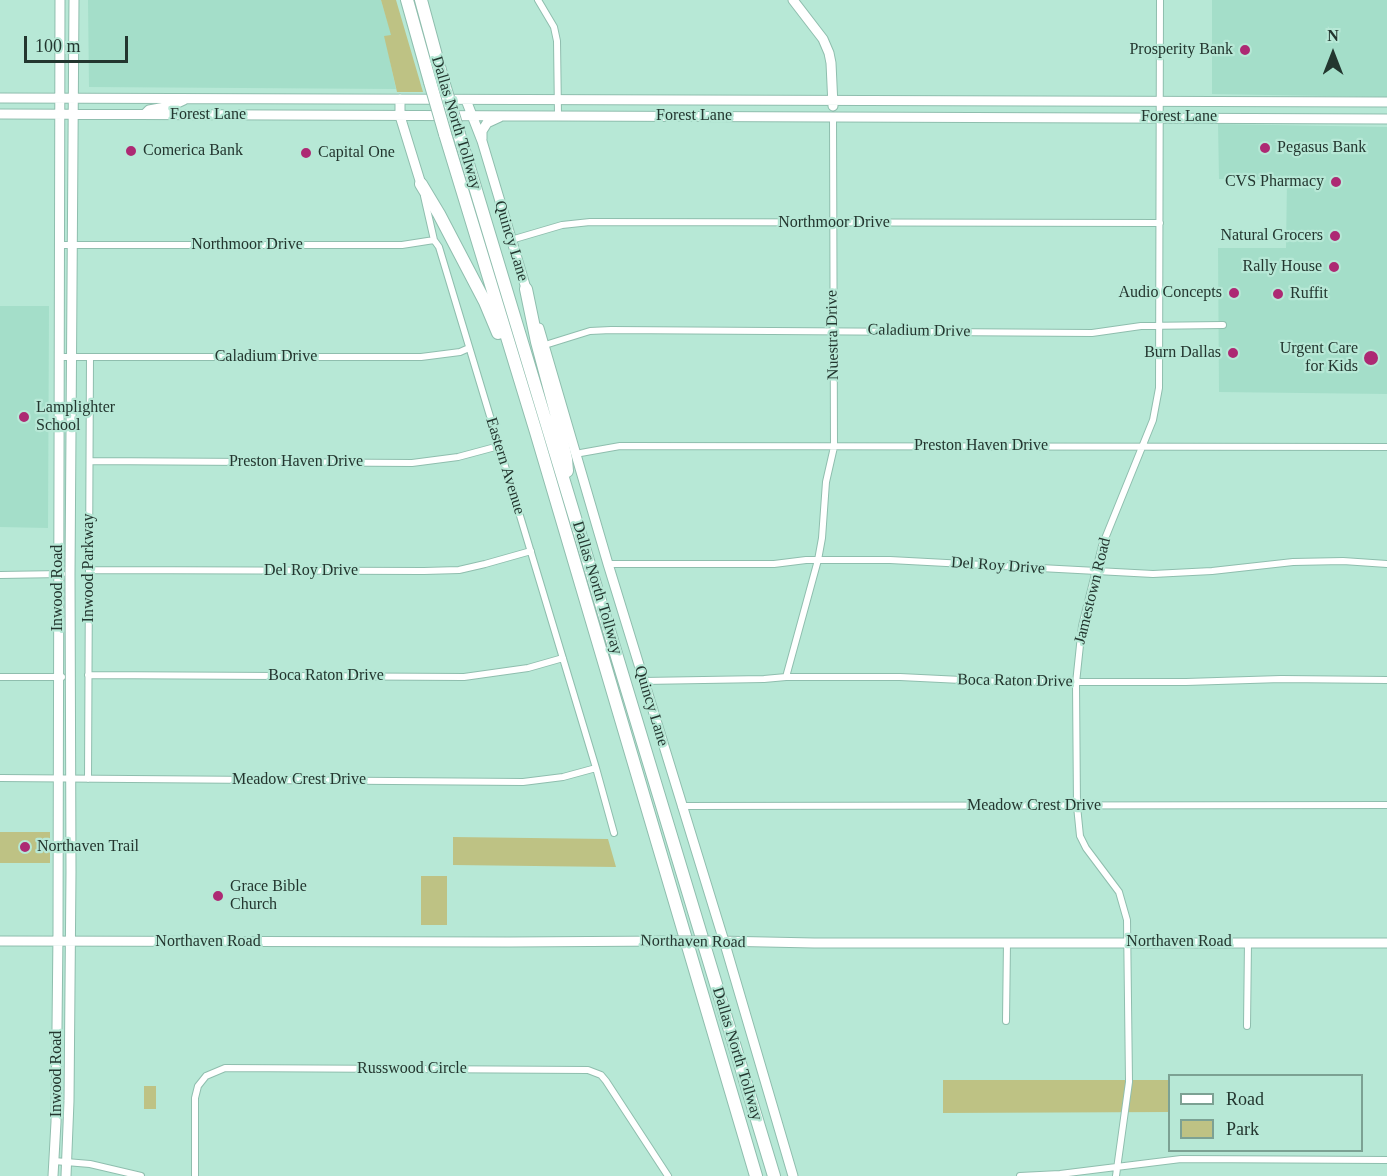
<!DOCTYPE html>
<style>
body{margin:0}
#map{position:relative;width:1387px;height:1176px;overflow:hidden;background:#b7e8d6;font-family:"Times New Roman",serif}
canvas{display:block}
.legend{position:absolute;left:1168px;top:1074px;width:195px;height:78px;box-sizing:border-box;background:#b7e8d6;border:2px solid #7ca193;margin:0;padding:8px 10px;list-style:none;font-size:18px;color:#23362f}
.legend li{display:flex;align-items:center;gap:12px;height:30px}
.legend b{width:30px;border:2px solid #7ca193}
.north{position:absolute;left:1303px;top:24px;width:60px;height:60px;-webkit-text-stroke:4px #b7e8d6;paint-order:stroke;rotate:0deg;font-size:16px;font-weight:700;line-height:24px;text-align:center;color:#23362f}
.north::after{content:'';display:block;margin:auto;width:21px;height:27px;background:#23362f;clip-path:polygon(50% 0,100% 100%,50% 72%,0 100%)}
.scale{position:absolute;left:24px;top:36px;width:104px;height:27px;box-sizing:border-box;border:3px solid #23362f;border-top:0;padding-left:8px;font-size:18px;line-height:21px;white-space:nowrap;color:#23362f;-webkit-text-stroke:4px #b7e8d6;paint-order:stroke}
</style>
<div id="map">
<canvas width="1387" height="1176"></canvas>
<ul class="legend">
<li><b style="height:8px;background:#fff"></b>Road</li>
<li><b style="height:16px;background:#bec284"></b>Park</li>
</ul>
<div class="north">N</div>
<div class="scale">100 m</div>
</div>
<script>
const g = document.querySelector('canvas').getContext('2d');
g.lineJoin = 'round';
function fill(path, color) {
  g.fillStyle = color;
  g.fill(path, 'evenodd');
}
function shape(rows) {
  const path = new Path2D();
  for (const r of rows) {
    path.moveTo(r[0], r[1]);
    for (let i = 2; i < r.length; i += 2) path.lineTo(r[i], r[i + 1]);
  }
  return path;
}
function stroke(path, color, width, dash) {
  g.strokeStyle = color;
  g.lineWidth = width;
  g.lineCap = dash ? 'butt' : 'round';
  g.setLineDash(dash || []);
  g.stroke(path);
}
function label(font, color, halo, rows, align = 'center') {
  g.font = font + ' "Times New Roman",serif';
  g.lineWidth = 4.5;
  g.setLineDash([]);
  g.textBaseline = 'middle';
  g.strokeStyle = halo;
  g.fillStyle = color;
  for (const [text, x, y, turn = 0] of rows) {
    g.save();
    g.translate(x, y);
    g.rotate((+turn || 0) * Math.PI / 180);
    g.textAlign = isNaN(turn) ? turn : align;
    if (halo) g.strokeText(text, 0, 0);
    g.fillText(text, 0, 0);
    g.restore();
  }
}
fill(shape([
 [88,0,381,0,392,36,385,37,396,89,89,87],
 [1212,0,1387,0,1387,97,1212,94],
 [1218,124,1387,127,1387,394,1219,392,1218,248,1286,248,1287,180,1219,179],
 [0,306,49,306,48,528,0,527]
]), '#a4dec9');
fill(shape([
 [381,0,396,0,423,92,397,92,384,36,391,35],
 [0,832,50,832,50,863,0,863],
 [453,837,608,839,616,867,453,865],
 [421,876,447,876,447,925,421,925],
 [943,1080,1169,1080,1169,1112,943,1113],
 [144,1086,156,1086,156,1109,144,1109]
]), '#bec284');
const street = shape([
 [538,0,554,27,557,41,558,115],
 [424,196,434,240,439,247,596,768,614,833],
 [511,240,562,225,590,222,1160,223],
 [60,245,402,245,434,240],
 [545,345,590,331,611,330,1092,333,1141,326,1223,325],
 [61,357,421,357,460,352,469,348],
 [575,454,620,446,1387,447],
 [90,461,412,463,458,457,499,446],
 [608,564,774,564,806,560,890,560,1153,574,1212,571,1293,562,1343,561,1387,564],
 [89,570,424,571,459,570,485,564,531,551],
 [0,575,62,574],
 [88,675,464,677,528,668,563,658],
 [0,677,62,677],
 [786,677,818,560,822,538,826,482,834,447,833,117],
 [643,681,764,679,786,677,900,677,1002,682,1186,682,1281,679,1387,680],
 [0,778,523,782,563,777,596,768],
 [88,779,90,357],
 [681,806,1387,805],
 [1006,1021,1007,942],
 [1247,1026,1248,942],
 [54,1161,90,1164,141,1176],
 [195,1176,195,1098,198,1086,206,1076,225,1068,588,1070,601,1075,606,1081,668,1176],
 [1020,1176,1060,1174,1181,1159,1387,1160],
 [1116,1176,1129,1082,1127,920,1119,892,1086,848,1080,836,1077,806,1076,683,1082,626,1102,546,1153,420,1159,388,1160,0]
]);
const secondary = shape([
 [793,0,823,39,829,53,831,63,833,106],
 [0,98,1387,102],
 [400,99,400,116,421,184],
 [466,100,482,141,528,295],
 [0,114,1387,119],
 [145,114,149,110,171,106,184,100],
 [482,139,482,131,487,123,500,117],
 [539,328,608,564,727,951,793,1176],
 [0,941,509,942,671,941],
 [718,941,814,943,1387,943],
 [53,1176,56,1122,58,933,60,0],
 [66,1176,69,1101,71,872,70,574,74,0]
]);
const highway = shape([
 [407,0,430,82],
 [421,0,443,81],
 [445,134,536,432,756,1176],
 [459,134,774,1176],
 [421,184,439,214,485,302,498,333],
 [526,289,537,342,556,413,566,459,567,471]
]);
stroke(street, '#8fbeae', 8);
stroke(secondary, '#8fbeae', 11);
stroke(highway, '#8fbeae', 14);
stroke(street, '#fff', 6);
stroke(secondary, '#fff', 9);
stroke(highway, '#fff', 12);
const secondaryBridge = shape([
 [671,941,713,941]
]);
const highwayBridge = shape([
 [443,81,459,134],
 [430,82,445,134]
]);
stroke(secondaryBridge, '#8fbeae', 11, []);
stroke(highwayBridge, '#8fbeae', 14, []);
stroke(secondaryBridge, '#fff', 9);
stroke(highwayBridge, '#fff', 12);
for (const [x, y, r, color] of [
 [1245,50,6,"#ad2973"],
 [1265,148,6,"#ad2973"],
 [131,151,6,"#ad2973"],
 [306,153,6,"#ad2973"],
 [1336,182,6,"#ad2973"],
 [1335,236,6,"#ad2973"],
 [1334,267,6,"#ad2973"],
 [1234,293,6,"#ad2973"],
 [1278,294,6,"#ad2973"],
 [1233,353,6,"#ad2973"],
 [1371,358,8,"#ad2973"],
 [24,417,6,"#ad2973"],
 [25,847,6,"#ad2973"],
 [218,896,6,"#ad2973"]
]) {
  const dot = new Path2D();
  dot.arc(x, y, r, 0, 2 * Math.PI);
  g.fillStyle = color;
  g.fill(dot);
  stroke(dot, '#b7e8d6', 2);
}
label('16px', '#23362f', '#b7e8d6', [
 ["Prosperity Bank",1233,50],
 ["Pegasus Bank",1277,148,"left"],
 ["Comerica Bank",143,151,"left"],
 ["Capital One",318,153,"left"],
 ["CVS Pharmacy",1324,182],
 ["Natural Grocers",1323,236],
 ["Rally House",1322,267],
 ["Audio Concepts",1222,293],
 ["Ruffit",1290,294,"left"],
 ["Urgent Care",1358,349],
 ["for Kids",1358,367],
 ["Burn Dallas",1221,353],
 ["Lamplighter",36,408,"left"],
 ["School",36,426,"left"],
 ["Northaven Trail",37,847,"left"],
 ["Grace Bible",230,887,"left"],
 ["Church",230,905,"left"]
], 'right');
label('16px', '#23362f', '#b7e8d6', [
 ["Forest Lane",208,115],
 ["Forest Lane",694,116],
 ["Forest Lane",1179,117],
 ["Dallas North Tollway",456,123,73],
 ["Northmoor Drive",834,223],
 ["Quincy Lane",511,241,73],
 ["Northmoor Drive",247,245],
 ["Caladium Drive",919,331,1],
 ["Nuestra Drive",833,335,-91],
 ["Caladium Drive",266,357],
 ["Preston Haven Drive",981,446],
 ["Preston Haven Drive",296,462],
 ["Eastern Avenue",505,466,73],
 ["Del Roy Drive",998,566,4],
 ["Inwood Parkway",89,568,-90],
 ["Del Roy Drive",311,571],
 ["Inwood Road",58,588,-90],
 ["Dallas North Tollway",597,588,73],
 ["Jamestown Road",1093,591,-76],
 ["Boca Raton Drive",326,676],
 ["Boca Raton Drive",1015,681,1],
 ["Quincy Lane",651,706,73],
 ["Meadow Crest Drive",299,780],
 ["Meadow Crest Drive",1034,806],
 ["Northaven Road",208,942],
 ["Northaven Road",693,942,1],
 ["Northaven Road",1179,942],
 ["Dallas North Tollway",737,1054,73],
 ["Russwood Circle",412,1069],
 ["Inwood Road",57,1074,-90]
]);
</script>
